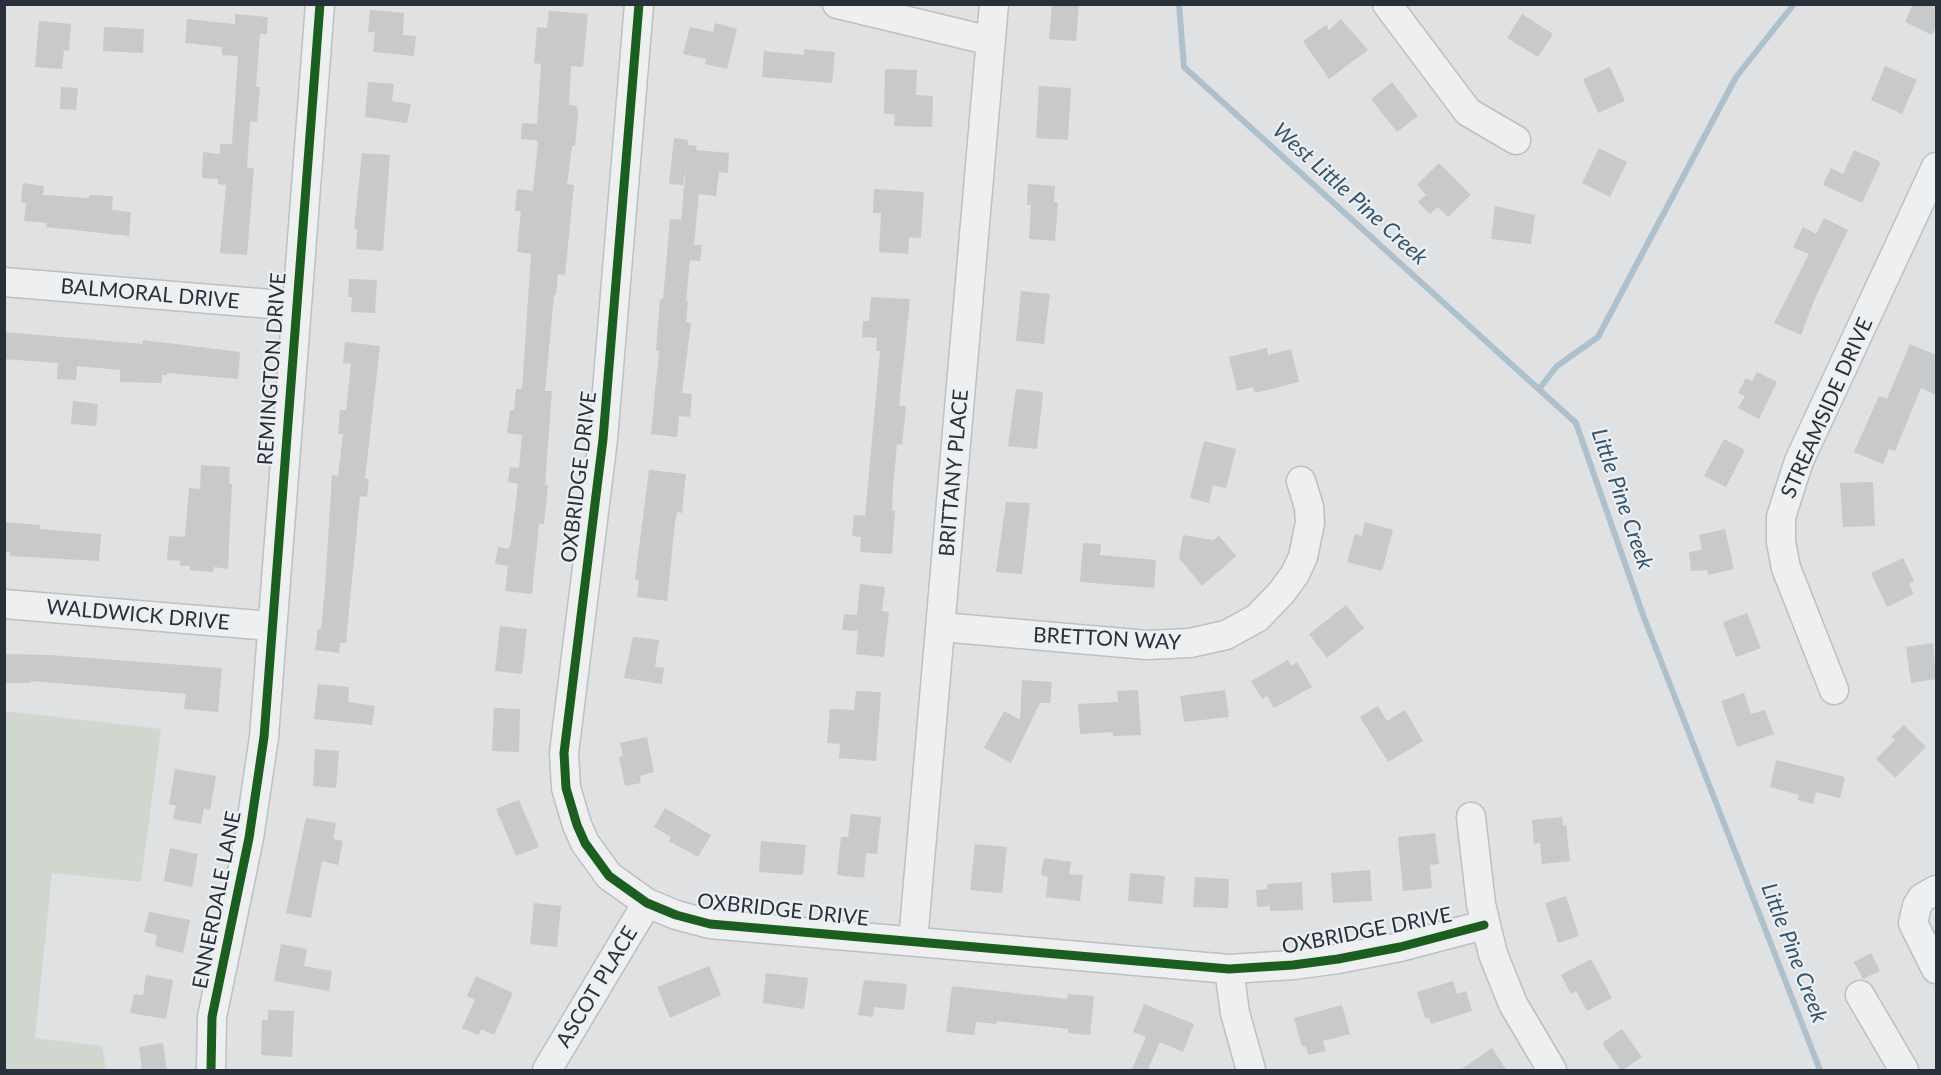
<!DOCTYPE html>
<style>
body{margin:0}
#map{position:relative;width:1941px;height:1075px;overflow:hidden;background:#dfe1e3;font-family:Lato,sans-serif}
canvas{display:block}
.frame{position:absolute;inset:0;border:6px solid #27303b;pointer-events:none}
</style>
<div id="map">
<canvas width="1941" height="1075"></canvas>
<div class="frame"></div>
</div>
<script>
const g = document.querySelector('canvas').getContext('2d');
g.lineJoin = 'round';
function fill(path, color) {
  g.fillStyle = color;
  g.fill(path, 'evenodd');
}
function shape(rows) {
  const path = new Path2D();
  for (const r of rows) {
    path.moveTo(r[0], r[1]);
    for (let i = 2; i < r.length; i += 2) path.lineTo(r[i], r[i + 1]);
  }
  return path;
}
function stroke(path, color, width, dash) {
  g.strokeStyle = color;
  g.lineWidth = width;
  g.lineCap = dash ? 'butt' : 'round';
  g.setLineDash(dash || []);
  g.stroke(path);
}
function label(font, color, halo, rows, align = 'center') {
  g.font = font + ' Lato,sans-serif';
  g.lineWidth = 4.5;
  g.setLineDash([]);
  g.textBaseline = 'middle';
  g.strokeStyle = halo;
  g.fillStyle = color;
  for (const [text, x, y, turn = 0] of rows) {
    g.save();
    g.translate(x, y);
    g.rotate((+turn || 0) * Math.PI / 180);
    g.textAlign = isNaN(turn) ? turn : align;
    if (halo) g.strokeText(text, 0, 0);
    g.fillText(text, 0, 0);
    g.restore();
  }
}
fill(shape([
 [5,711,161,729,141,882,52,873,35,1038,102,1046,106,1070,5,1070]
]), '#d0d7cf');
stroke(shape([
 [1179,4,1184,67,1576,423,1643,615,1820,1070],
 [1539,389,1557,366,1598,337,1736,77,1794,4]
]), '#afc0cd', 6);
fill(shape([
 [1052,4,1079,4,1076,41,1049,39],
 [1913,4,1936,4,1936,26,1932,35,1905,22],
 [370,10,404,13,403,35,416,36,414,56,373,52,375,32,368,32],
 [549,11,588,14,583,67,571,66,569,105,577,106,578,116,575,146,572,146,567,184,574,185,565,275,558,274,556,295,554,295,545,391,552,391,545,485,548,485,544,524,539,524,532,594,505,591,508,566,495,564,498,547,509,549,511,543,518,484,508,482,510,467,519,468,522,435,507,433,510,410,514,410,516,389,522,389,531,254,517,252,521,211,515,211,517,189,533,191,538,143,536,140,521,139,522,123,537,124,541,64,534,63,537,27,547,28],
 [235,14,268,17,267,34,260,34,256,87,260,87,257,122,250,121,247,168,254,168,247,255,220,253,226,185,218,184,218,179,202,178,203,152,220,154,220,144,232,144,238,56,222,55,222,47,185,43,187,19,235,24],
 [1522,14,1553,34,1538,57,1507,38],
 [1341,19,1368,50,1329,79,1303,41,1326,25,1329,30],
 [39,21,71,24,69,51,64,50,62,69,35,67],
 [715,23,737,29,727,69,705,64,706,59,683,54,690,27,713,32],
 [104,27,144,29,143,53,103,51],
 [804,49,835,52,832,83,762,77,764,51,804,55],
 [1885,66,1917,80,1902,114,1871,100],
 [1610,67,1625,101,1598,113,1583,79],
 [885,69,917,70,916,95,933,96,932,127,894,126,895,114,884,114],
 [368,82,394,84,392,101,411,104,407,123,365,117],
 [1392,82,1418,116,1397,132,1371,99],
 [1039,86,1071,88,1068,140,1036,138],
 [61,87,78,88,76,110,60,109],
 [674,138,688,140,688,145,697,146,696,150,729,153,728,173,719,172,716,196,699,194,694,245,702,245,700,261,690,260,686,301,688,301,686,322,691,323,682,393,692,394,690,417,679,416,677,437,651,434,659,351,656,350,660,299,663,299,670,219,681,220,686,168,683,185,669,184],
 [1599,148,1627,162,1610,197,1582,183],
 [1854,150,1881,162,1862,203,1823,185,1831,168,1843,174],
 [362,153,390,155,383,251,356,249,357,229,354,229],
 [1439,163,1471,195,1448,217,1438,207,1430,214,1418,202,1426,195,1417,185],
 [23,183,44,186,43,195,89,198,89,195,113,196,112,210,131,212,129,236,46,227,47,223,24,221,26,203,21,202],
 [1028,184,1055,186,1054,202,1058,203,1055,241,1029,239,1031,205,1027,205],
 [874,189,924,192,921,238,909,237,908,254,879,252,881,213,873,213],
 [1495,206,1535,215,1531,244,1491,239],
 [1824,218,1848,230,1816,296,1801,335,1774,323,1809,254,1793,247,1803,227,1816,234],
 [349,279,377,280,375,313,351,312,352,297,348,297],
 [1021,291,1050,294,1044,344,1016,341],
 [871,297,910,299,899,406,906,406,902,445,897,444,893,488,892,510,895,511,892,554,860,552,861,537,852,536,854,515,865,516,880,351,876,351,877,338,862,337,863,321,869,321],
 [4,332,143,344,143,340,240,352,238,379,167,373,167,375,162,375,162,383,120,382,120,370,77,366,76,380,57,379,58,363,4,359],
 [345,342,380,346,365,479,369,479,367,497,360,496,346,643,340,643,339,653,315,650,318,629,321,629,325,588,332,475,338,476,343,434,338,434,340,410,346,410,351,364,343,363],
 [1910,344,1936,355,1936,395,1921,388,1895,451,1889,449,1883,464,1854,452,1879,396,1887,399],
 [1267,348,1268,355,1291,349,1299,382,1255,393,1253,387,1237,391,1229,357],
 [1757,372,1777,382,1759,419,1738,408,1745,396,1738,393,1746,378,1752,381],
 [1016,389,1043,392,1037,449,1008,446],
 [73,401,98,404,96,426,71,424],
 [1724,439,1745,450,1726,487,1704,476],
 [1204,441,1236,449,1226,488,1213,485,1209,503,1190,498],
 [201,465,230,467,229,484,232,484,228,569,214,567,213,572,190,570,190,566,180,566,180,561,167,560,169,536,185,537,189,488,200,489],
 [649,470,686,474,682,513,677,512,675,523,667,601,637,597,639,580,635,579],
 [1873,482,1875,526,1843,527,1840,483],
 [1006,502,1030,503,1022,574,996,572],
 [4,522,40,525,40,529,101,534,99,561,10,556,10,552,4,552],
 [1365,522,1393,530,1382,571,1347,562,1355,534,1362,536],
 [1725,529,1734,569,1708,575,1707,570,1691,571,1689,552,1702,550,1699,535],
 [1183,535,1213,540,1219,536,1236,556,1202,586,1179,558],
 [1083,543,1101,544,1100,555,1156,560,1154,588,1080,582],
 [1903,558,1914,581,1909,584,1914,594,1887,607,1871,573],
 [860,584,885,587,882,611,889,612,884,657,856,654,858,631,842,630,844,614,857,615],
 [1346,605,1364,628,1327,658,1309,634],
 [1747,613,1761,648,1736,657,1723,622],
 [500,626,527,629,522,674,495,671],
 [633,637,659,640,655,667,664,668,662,684,624,678],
 [1933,643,1936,679,1911,683,1906,647],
 [4,654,50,655,222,668,218,712,184,709,186,694,31,681,31,683,4,683],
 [1288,660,1291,666,1297,662,1312,687,1274,708,1267,696,1262,699,1251,681],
 [1022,680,1052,682,1050,703,1040,703,1011,763,984,748,1004,711,1020,720],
 [318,684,349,687,348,702,375,706,372,725,314,719],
 [1138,690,1141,735,1113,736,1113,732,1080,734,1078,704,1118,702,1117,691],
 [1225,690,1229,717,1184,722,1180,696],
 [856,691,881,692,876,761,839,758,840,744,827,743,830,709,854,710],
 [1744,693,1751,714,1765,710,1774,734,1737,747,1721,701],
 [1378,706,1387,721,1405,710,1423,741,1388,762,1360,717],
 [494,708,520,709,519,752,492,751],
 [1904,725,1926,747,1895,778,1876,759,1895,740,1891,737],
 [647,737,654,772,640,776,641,783,625,786,619,757,623,756,620,743],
 [315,749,339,751,336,788,313,786],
 [1776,760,1845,777,1840,798,1816,792,1813,804,1798,800,1799,795,1770,787],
 [175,769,216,776,210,810,204,808,201,824,173,819,176,806,169,804],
 [519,800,539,847,516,856,496,809],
 [665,808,711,835,698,857,669,841,671,837,654,827],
 [851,814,881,817,877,854,866,853,864,878,837,875,841,837,848,837],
 [1562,817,1563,826,1566,825,1570,861,1542,864,1540,843,1534,844,1532,820],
 [306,818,336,823,333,839,343,841,338,865,322,861,311,918,286,913],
 [1435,833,1439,864,1430,865,1432,888,1403,891,1398,837],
 [761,841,806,845,803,875,759,872],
 [975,844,1007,847,1002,893,970,890],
 [170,848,198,854,192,887,164,881],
 [1044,858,1071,862,1069,874,1083,875,1080,901,1046,897,1048,877,1041,875],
 [1370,870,1372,901,1333,903,1331,873],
 [1130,873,1165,876,1162,904,1128,901],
 [1195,877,1229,879,1228,908,1193,907],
 [1302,882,1303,910,1270,911,1270,906,1257,907,1256,890,1267,889,1267,884],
 [1566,896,1579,936,1558,943,1545,903],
 [534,903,561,906,557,947,530,944],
 [149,912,190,920,183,953,155,946,157,935,144,932],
 [281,944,307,949,304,966,332,971,329,991,274,981],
 [1871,953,1880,971,1863,979,1854,962],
 [1591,959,1612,998,1587,1011,1576,991,1571,994,1561,975],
 [709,966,721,995,670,1018,657,987],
 [766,973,808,978,804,1009,763,1003],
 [146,975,173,980,166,1019,130,1013,134,994,143,995],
 [476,976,513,993,494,1035,481,1029,479,1035,462,1028,475,1000,467,996],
 [864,980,907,984,904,1010,874,1007,873,1017,858,1015],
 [1453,981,1457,994,1466,991,1472,1011,1431,1024,1429,1018,1425,1018,1417,992],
 [952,986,1067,999,1068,994,1094,996,1090,1035,1068,1033,1068,1029,997,1021,996,1024,976,1022,974,1035,946,1032],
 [1144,1004,1194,1024,1183,1052,1160,1042,1147,1071,1131,1071,1146,1037,1133,1032],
 [1342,1005,1350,1034,1323,1041,1326,1051,1308,1055,1306,1046,1302,1047,1294,1018],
 [268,1010,294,1011,292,1057,261,1055,262,1020,268,1020],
 [1622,1029,1642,1057,1621,1071,1602,1043],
 [163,1043,167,1071,142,1071,139,1047],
 [1492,1048,1507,1071,1459,1071]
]), '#c7c9cb');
const minor = shape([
 [639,4,603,439,564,753,566,788,577,825,585,843,609,876,647,903,676,915,710,924,1229,969,1293,965,1338,959,1400,947,1484,925],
 [837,4,991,41],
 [1387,4,1468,112,1516,140],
 [4,282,295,306],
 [4,604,271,626],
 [941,627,1147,645,1190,643,1226,635,1257,618,1282,592,1295,574,1303,557,1310,523,1309,507,1301,481],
 [1834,690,1786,568,1781,542,1781,517,1799,461,1936,167],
 [1471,817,1481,904,1493,954,1513,1004,1552,1070],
 [1936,890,1922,898,1917,906,1913,923,1936,969],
 [913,941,994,4],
 [1229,969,1235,1013,1251,1070],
 [1860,995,1904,1070],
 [211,1070,212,1017,249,838,264,737,320,4],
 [547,1070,647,903]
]);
stroke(minor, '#bdbfc1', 31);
stroke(minor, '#eeeff0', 28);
stroke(shape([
 [639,4,603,439,564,753,566,788,577,825,585,843,609,876,647,903,676,915,710,924,1229,969,1293,965,1338,959,1400,947,1484,925],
 [211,1070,212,1017,249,838,264,737,320,4]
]), '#1b5e20', 9);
label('21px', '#27303b', '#ecf0f3', [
 ["BALMORAL DRIVE",150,294,5],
 ["REMINGTON DRIVE",272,369,-86],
 ["STREAMSIDE DRIVE",1827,408,-66],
 ["BRITTANY PLACE",954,473,-85],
 ["OXBRIDGE DRIVE",579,477,-83],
 ["WALDWICK DRIVE",138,615,5],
 ["BRETTON WAY",1107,639,3],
 ["ENNERDALE LANE",217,900,-79],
 ["OXBRIDGE DRIVE",783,910,6],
 ["OXBRIDGE DRIVE",1367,931,-11],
 ["ASCOT PLACE",597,987,-59]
]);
label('italic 22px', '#35536b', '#ecf0f3', [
 ["West Little Pine Creek",1350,194,42],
 ["Little Pine Creek",1622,499,71],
 ["Little Pine Creek",1794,953,69]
]);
</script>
